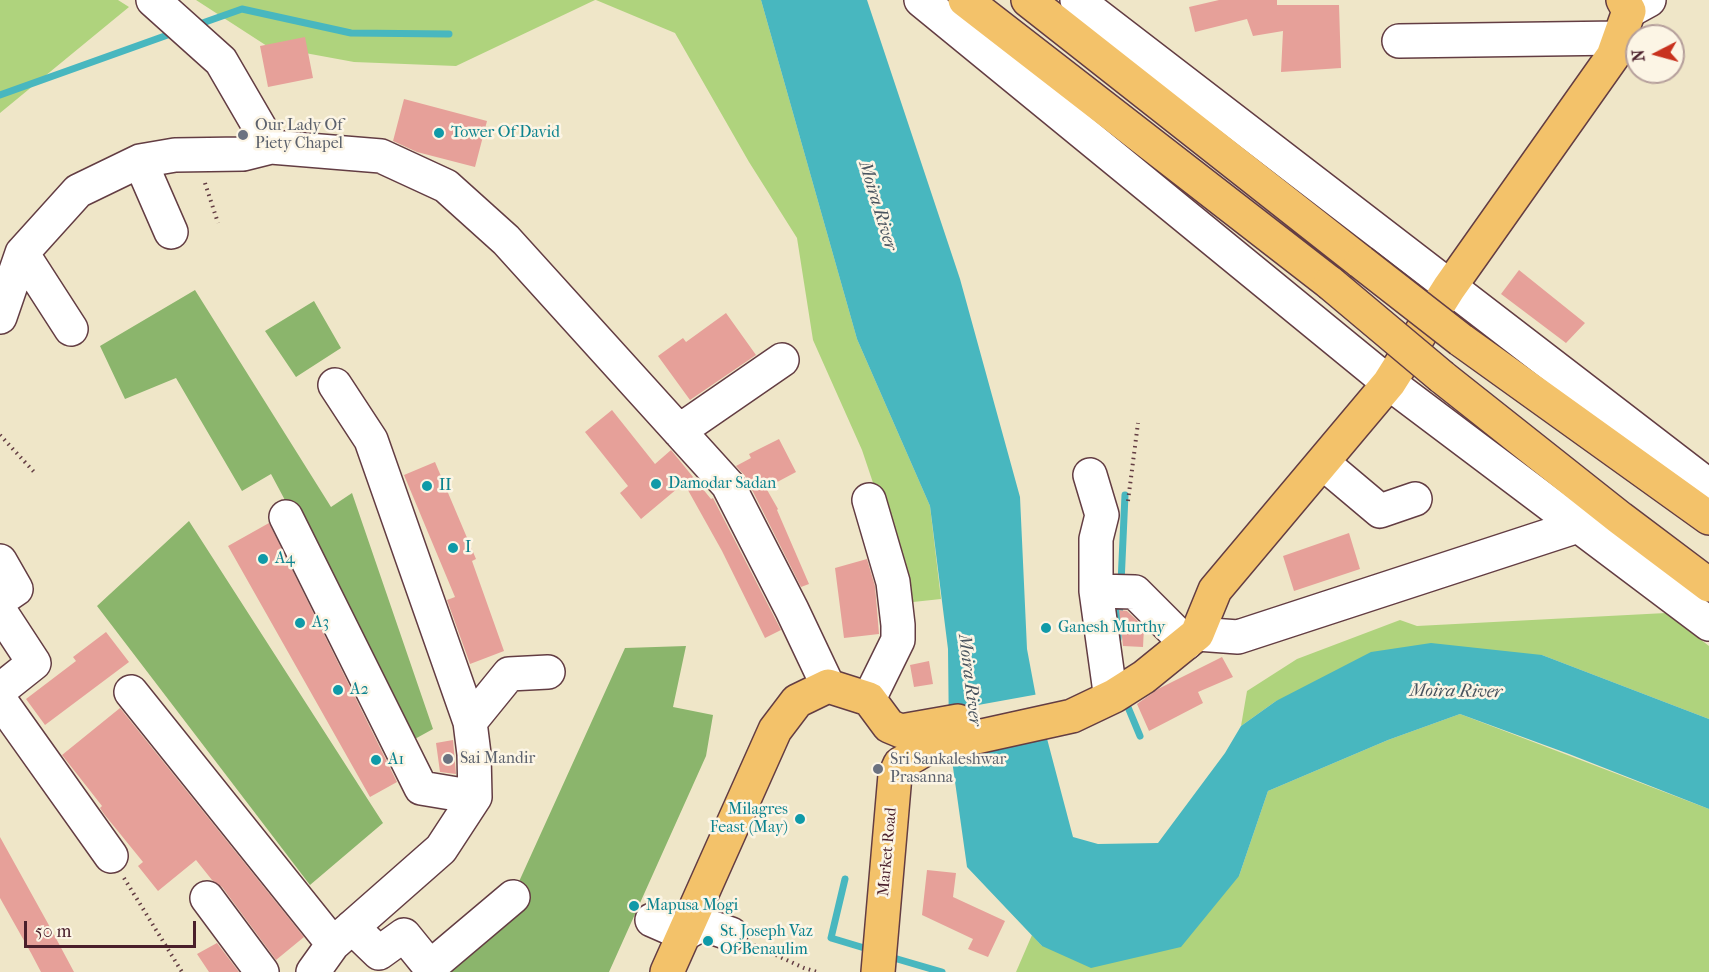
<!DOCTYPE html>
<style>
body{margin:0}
#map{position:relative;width:1709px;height:972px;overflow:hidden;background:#efe6c8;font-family:"IM FELL French Canon",serif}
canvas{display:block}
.north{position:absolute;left:1625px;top:24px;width:60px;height:60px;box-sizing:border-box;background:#fcf5e5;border:2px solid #b59f9b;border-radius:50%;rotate:264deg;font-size:16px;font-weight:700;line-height:24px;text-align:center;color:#4a1f2b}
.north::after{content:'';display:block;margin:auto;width:21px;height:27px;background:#c8321e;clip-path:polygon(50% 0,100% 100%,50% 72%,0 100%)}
.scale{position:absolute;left:24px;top:921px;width:172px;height:27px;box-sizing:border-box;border:3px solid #4a1f2b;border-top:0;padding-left:8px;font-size:18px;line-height:21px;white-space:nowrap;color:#4a1f2b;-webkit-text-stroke:4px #fcf5e5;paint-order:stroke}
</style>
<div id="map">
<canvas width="1709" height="972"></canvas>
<div class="north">N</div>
<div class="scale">50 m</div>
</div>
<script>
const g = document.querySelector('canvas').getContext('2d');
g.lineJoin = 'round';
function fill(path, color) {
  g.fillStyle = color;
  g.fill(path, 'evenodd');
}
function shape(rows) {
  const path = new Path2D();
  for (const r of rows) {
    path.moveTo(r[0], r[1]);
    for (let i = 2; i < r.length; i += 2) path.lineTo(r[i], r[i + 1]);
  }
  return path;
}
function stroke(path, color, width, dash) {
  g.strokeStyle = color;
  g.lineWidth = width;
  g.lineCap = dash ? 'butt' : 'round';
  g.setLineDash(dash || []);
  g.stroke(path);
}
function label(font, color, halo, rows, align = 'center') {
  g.font = font + ' "IM FELL French Canon",serif';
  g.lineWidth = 5;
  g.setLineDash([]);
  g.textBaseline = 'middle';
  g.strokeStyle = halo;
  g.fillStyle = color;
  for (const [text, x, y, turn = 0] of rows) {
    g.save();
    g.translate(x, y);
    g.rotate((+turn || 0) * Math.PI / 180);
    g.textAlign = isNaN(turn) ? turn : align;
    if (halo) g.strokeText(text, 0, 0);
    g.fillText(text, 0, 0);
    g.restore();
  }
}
fill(shape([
 [0,0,118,0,129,7,0,113],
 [196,0,595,0,456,66,354,62,267,46],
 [596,0,761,0,857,339,930,506,941,599,913,602,862,450,813,340,797,238,749,162,675,33],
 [1666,613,1709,646,1709,719,1542,655,1276,701,1241,726,1247,691,1297,659,1400,620,1417,626],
 [1460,714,1709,809,1709,972,1016,972,1032,935,1042,946,1239,876,1268,791,1388,740]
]), '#afd37d');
fill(shape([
 [195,290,331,507,352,493,433,729,413,740,271,474,242,491,176,378,125,399,100,346],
 [314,301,341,348,296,377,265,331],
 [189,521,383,823,310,885,97,606],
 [686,646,673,707,713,715,706,756,609,972,441,972,512,897,625,648]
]), '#8bb56c');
fill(shape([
 [761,0,867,0,960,279,1020,497,1027,649,1036,697,1073,837,1098,844,1158,843,1225,753,1241,726,1276,701,1371,652,1431,643,1542,655,1709,719,1709,809,1569,754,1460,714,1388,740,1268,791,1239,876,1181,947,1091,968,1042,946,967,867,949,739,948,649,930,506,857,339]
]), '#48b7bf');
fill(shape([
 [1039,694,1048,730,947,751,945,711]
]), '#efe6c8');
stroke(shape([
 [194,26,242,9,351,33,449,34],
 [0,95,176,32],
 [1121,583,1125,495],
 [1118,639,1120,600],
 [1125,700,1140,736],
 [845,879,831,938,871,950],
 [887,956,942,972]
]), '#48b7bf', 7);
fill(shape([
 [1219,0,1277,0,1277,5,1339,5,1341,68,1281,72,1283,31,1253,36,1247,19,1195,32,1189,7],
 [305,37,313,78,268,87,260,46],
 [404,99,487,121,475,167,417,152,393,141],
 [1519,270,1585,323,1566,343,1501,294],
 [726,313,756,355,690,400,658,356,683,338,686,342],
 [612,410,655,464,671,450,711,499,713,498,781,630,765,638,722,551,684,483,641,519,620,493,628,486,585,432],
 [779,439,796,472,766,488,778,509,777,510,809,584,801,587,745,476,736,466,751,458,749,454],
 [435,462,476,559,472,561,504,651,470,664,447,600,455,597,404,475],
 [269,523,397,782,370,797,228,546],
 [1349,533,1360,569,1294,591,1283,556],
 [867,559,875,586,879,634,844,638,835,568],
 [1119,610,1127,611,1144,627,1143,647,1123,646],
 [106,632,129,662,45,725,26,699,76,661,73,657],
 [1222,657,1233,677,1198,692,1203,703,1149,731,1137,704,1158,689],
 [929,661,933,684,914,687,910,665],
 [120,708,304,937,276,960,222,887,212,880,196,860,158,891,138,866,143,862,104,814,100,808,102,806,62,755],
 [453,740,456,774,440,772,436,743],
 [0,837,51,929,74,972,41,972,31,953,0,898],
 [927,870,956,873,953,897,1005,921,988,957,968,949,973,939,922,915],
 [217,943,239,972,209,972,197,954]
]), '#e6a099');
const minor = shape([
 [153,0,221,61,271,147],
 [921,0,1389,383,1709,624],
 [1077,0,1709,486],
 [1629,11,1649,0],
 [1399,41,1620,38],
 [140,161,171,232],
 [22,253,71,329],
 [0,317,22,253,78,191,140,161,175,155,243,154,271,147,381,156,446,186,506,240,728,485,792,610,828,686],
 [679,431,782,360],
 [1323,463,1380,511,1415,499],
 [1090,475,1102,515,1096,539,1096,591,1109,685],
 [869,500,893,582,898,625,898,640,869,699],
 [286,517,421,788,475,797],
 [0,561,16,589,0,600],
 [1096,591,1135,592,1186,643],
 [0,611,34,663,0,690],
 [1197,634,1238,637,1578,526],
 [131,692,333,944],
 [0,700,111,856],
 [470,722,509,674,548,672],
 [207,898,262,972],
 [652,920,684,934,702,924,731,934],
 [352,927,379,953,404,935,430,967,513,897],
 [313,972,333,944,441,849,475,797,474,754,470,722,371,440,335,385]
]);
const major = shape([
 [667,972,775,730,797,701,828,686,869,699,889,726,901,731,958,721],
 [878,972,895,775,900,764,927,748,1072,716,1114,696,1144,677,1197,634,1215,590,1389,383,1449,288,1613,56,1629,11,1623,0]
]);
const highway = shape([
 [965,0,1330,283],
 [1028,0,1361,262],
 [1461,340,1709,518],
 [1442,377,1620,518,1709,585]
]);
stroke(minor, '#633d43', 36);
stroke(major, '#633d43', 36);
stroke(highway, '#633d43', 36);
stroke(shape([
 [205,183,218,223],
 [0,435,35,473],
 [1128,501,1138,423],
 [124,878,182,972],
 [754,945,804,968,817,972]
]), '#633d43', 4, [1.5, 4.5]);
stroke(minor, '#fff', 33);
stroke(major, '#f3c26a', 33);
stroke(highway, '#f3c26a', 33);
const highwayBridge = shape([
 [1361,262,1461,340],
 [1330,283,1442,377]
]);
stroke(highwayBridge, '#633d43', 36, []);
stroke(highwayBridge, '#f3c26a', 33);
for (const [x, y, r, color] of [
 [439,133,6,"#0f9aa8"],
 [243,135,6,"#6b7280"],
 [656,484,6,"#0f9aa8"],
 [427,486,6,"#0f9aa8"],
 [453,548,6,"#0f9aa8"],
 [263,559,6,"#0f9aa8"],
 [300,623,6,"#0f9aa8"],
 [1046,628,6,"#0f9aa8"],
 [338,690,6,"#0f9aa8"],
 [448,759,6,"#6b7280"],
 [376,760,6,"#0f9aa8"],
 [878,769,6,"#6b7280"],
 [800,819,6,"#0f9aa8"],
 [634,906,6,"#0f9aa8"],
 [708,941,6,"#0f9aa8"]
]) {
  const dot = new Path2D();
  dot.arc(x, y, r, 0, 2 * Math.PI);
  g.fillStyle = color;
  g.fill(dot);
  stroke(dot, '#fcf5e5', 2);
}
label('16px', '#5b616d', '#fcf5e5', [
 ["Our Lady Of",255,126],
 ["Piety Chapel",255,144],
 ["Sai Mandir",460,759],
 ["Sri Sankaleshwar",890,760],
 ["Prasanna",890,778]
], 'left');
label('16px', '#0d838f', '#fcf5e5', [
 ["Tower Of David",451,133],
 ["Damodar Sadan",668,484],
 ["II",439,486],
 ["I",465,548],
 ["A4",275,559],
 ["A3",312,623],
 ["Ganesh Murthy",1058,628],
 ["A2",350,690],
 ["A1",388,760],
 ["Milagres",788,810,"right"],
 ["Feast (May)",788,828,"right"],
 ["Mapusa Mogi",646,906],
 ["St. Joseph Vaz",720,932],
 ["Of Benaulim",720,950]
], 'left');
label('16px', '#4a1f2b', '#fcf5e5', [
 ["Market Road",888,852,-85]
]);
label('italic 18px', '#49545f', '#fcf5e5', [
 ["Moira River",877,206,73],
 ["Moira River",969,680,83],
 ["Moira River",1456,692,1]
]);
</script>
